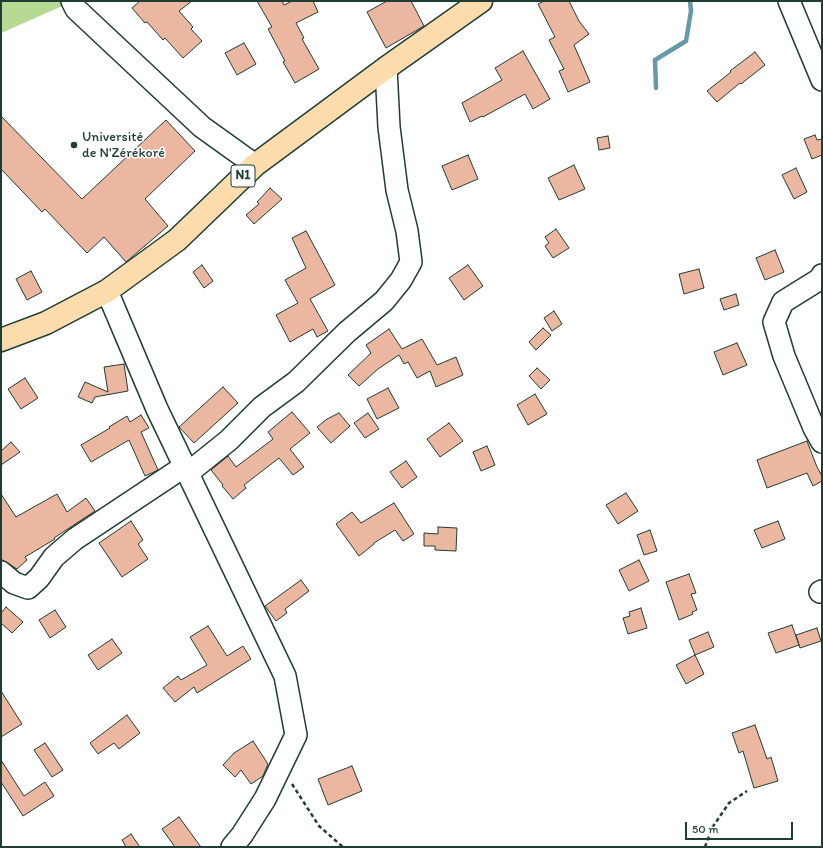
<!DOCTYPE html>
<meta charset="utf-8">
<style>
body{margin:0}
#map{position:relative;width:823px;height:848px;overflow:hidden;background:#fff;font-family:Itim,sans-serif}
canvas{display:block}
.frame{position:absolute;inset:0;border:2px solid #1f3d34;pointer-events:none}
.scale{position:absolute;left:685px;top:822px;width:108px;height:18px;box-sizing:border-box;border:2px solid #1f3d34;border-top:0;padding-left:5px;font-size:12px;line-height:14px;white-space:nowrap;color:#1f3d34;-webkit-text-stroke:3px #fff;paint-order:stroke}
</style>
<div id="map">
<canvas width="823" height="848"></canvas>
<div class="frame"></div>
<div class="scale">50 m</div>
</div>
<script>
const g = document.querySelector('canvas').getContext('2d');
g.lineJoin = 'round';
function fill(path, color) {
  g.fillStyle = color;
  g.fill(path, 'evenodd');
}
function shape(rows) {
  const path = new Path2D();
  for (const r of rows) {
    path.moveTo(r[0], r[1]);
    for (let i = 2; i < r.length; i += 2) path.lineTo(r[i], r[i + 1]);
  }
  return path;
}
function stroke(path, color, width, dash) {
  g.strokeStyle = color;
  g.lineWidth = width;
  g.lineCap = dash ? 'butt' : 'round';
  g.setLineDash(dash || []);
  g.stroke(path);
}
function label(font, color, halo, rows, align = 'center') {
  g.font = font + ' Itim,sans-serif';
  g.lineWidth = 3;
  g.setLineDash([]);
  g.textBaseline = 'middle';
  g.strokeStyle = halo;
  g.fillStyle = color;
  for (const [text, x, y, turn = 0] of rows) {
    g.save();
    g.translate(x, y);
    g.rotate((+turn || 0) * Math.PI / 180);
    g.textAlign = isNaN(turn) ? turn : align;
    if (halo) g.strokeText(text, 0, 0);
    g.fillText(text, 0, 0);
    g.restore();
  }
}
fill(shape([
 [1,1,66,1,67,4,1,33]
]), '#b6da94');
stroke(shape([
 [656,88,655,60,686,41,691,11,690,1]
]), '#6699a9', 4.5);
const building = shape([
 [140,1,192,1,179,11,193,27,191,29,202,41,183,58,165,38,163,40,147,22,145,23,132,8,140,1],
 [257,1,282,1,284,5,292,1,313,1,318,12,296,23,304,38,302,39,319,69,295,83,283,62,285,61,268,29,272,27,257,1],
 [387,1,411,1,424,26,386,48,367,12,387,1],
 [544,1,569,1,579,21,589,34,574,45,590,82,568,92,559,71,564,69,549,40,555,37,538,4,544,1],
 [244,43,256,64,237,75,225,53,244,43],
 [523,51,550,99,533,109,525,94,483,117,482,116,470,122,462,103,502,80,495,68,523,51],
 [755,52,765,65,741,84,740,83,717,102,707,91,731,72,730,71,755,52],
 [1,116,82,199,166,120,195,151,145,199,168,226,126,262,104,237,87,253,45,209,42,212,1,169,1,116],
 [815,135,817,140,822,139,822,155,812,159,804,139,815,135],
 [608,136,610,148,599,150,597,138,608,136],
 [468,155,478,179,452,190,442,166,468,155],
 [574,165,585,189,559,200,548,178,574,165],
 [796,168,807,192,794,199,782,175,796,168],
 [270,188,282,199,254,224,246,215,259,204,257,202,270,188],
 [556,229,569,248,553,258,545,246,549,243,545,237,556,229],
 [306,231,335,285,310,299,328,331,317,337,313,329,290,342,276,315,298,303,285,280,306,268,292,238,306,231],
 [775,250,784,272,765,280,756,258,775,250],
 [202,265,213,281,204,288,193,272,202,265],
 [468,265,483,286,464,300,449,278,468,265],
 [699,269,704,288,684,294,679,274,699,269],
 [31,271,42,292,27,300,16,279,31,271],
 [736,294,739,305,724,310,720,299,736,294],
 [554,311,562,324,552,331,544,318,554,311],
 [543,328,551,335,536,350,529,342,543,328],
 [389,329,402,349,422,339,437,365,456,357,463,375,436,387,430,371,417,378,408,362,404,364,399,355,378,369,359,386,348,375,371,353,366,345,389,329],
 [737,343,747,365,723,375,714,352,737,343],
 [124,364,128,391,95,397,92,403,78,397,85,382,108,392,104,367,124,364],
 [537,368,550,380,541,389,529,376,537,368],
 [25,378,38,398,21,409,8,389,25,378],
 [223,387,238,403,194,443,179,427,223,387],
 [388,388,399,408,377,419,367,399,388,388],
 [535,394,547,414,528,425,517,405,535,394],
 [292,412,310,433,290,449,304,467,293,475,279,458,244,485,246,488,233,499,222,486,223,485,211,470,228,456,236,467,273,439,268,432,292,412],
 [339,413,350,426,331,443,317,427,327,419,339,413],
 [368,413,379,429,365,438,354,423,368,413],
 [141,415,149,428,141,432,158,470,145,476,129,440,91,462,81,445,110,428,109,427,127,416,130,422,141,415],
 [449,423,463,441,440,457,427,439,449,423],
 [807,441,817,467,822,476,822,481,813,486,807,473,767,488,757,460,807,441],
 [11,442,20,452,1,465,1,451,11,442],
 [487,446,495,465,481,471,473,452,487,446],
 [406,461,417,477,402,488,390,472,406,461],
 [626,493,638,511,618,524,606,505,626,493],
 [1,494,16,517,57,494,67,512,86,498,95,511,54,538,55,539,25,557,27,560,17,569,1,559,1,494],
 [394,503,414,534,403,541,395,530,374,543,374,544,359,556,336,524,352,512,361,523,394,503],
 [131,521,143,540,138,544,148,559,122,577,99,543,131,521],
 [778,521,785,539,762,548,754,530,778,521],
 [438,527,457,528,456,551,435,550,435,546,424,546,424,533,438,534,438,527],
 [650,530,657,551,644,555,637,535,650,530],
 [639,560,649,581,629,591,619,570,639,560],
 [689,574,696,593,691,594,697,610,692,612,693,614,679,620,666,582,689,574],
 [301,580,309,591,285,609,287,613,276,621,265,606,301,580],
 [6,607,23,622,12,633,1,623,1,613,6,607],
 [641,608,647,628,628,634,623,618,630,616,629,612,641,608],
 [55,610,66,627,50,638,39,620,55,610],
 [792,625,799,645,776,653,768,633,792,625],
 [208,626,227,656,243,646,251,659,197,693,194,687,175,702,163,688,178,676,181,680,207,665,190,637,208,626],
 [817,628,821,641,800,648,796,635,817,628],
 [708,632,714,647,695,655,689,640,708,632],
 [112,639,122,653,98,670,88,655,112,639],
 [695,655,704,674,686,684,676,665,695,655],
 [1,691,22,724,1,737,1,691],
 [127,715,140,733,119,749,114,743,98,754,90,743,127,715],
 [755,725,767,759,771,757,778,781,754,788,743,751,739,753,732,733,755,725],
 [253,741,268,764,263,776,251,784,241,770,235,777,223,765,234,753,253,741],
 [45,743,63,770,52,777,34,750,45,743],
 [1,760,24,796,45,782,54,796,23,816,1,782,1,760],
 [352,766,362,791,328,805,318,779,352,766],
 [179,817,201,847,175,847,162,829,179,817],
 [131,834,140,847,126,847,122,840,131,834]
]);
fill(building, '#ecb7a0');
stroke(building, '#1f3d34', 1);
const minor = shape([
 [72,1,76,9,202,127,255,165],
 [789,1,822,80],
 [822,275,820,279,783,302,774,322,784,356,814,428,822,442],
 [107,291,157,409,285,676,296,735,265,799,242,835,232,847],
 [188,473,229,440,262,407,296,382,347,332,384,301,401,280,411,262,407,231,397,190,389,127,386,68],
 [1,572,14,583,28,588,39,578,54,557,75,539,185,466],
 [820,592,822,591]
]);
const major = shape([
 [1,340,46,323,107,291,177,240,255,165,386,68,481,1]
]);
stroke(minor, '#1f3d34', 24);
stroke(major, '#1f3d34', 25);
stroke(shape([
 [292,784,319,826,343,847],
 [705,847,712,828,729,803,747,791]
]), '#1f3d34', 2.5, [4, 3]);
stroke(minor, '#fff', 21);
stroke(major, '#fcdcac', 22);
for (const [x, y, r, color] of [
 [74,145,4,"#1f3d34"]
]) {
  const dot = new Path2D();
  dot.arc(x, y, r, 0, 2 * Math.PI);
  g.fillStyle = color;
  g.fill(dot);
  stroke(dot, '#fff', 1.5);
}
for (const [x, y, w] of [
 [243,176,24]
]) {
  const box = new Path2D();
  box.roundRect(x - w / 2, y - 11, w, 22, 3);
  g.fillStyle = '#fff';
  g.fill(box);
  stroke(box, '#1f3d34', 1);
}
label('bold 13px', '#1f3d34', null, [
 ["N1",243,176]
]);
label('14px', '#1f3d34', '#fff', [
 ["Université",82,137],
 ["de N'Zérékoré",82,153]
], 'left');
</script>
